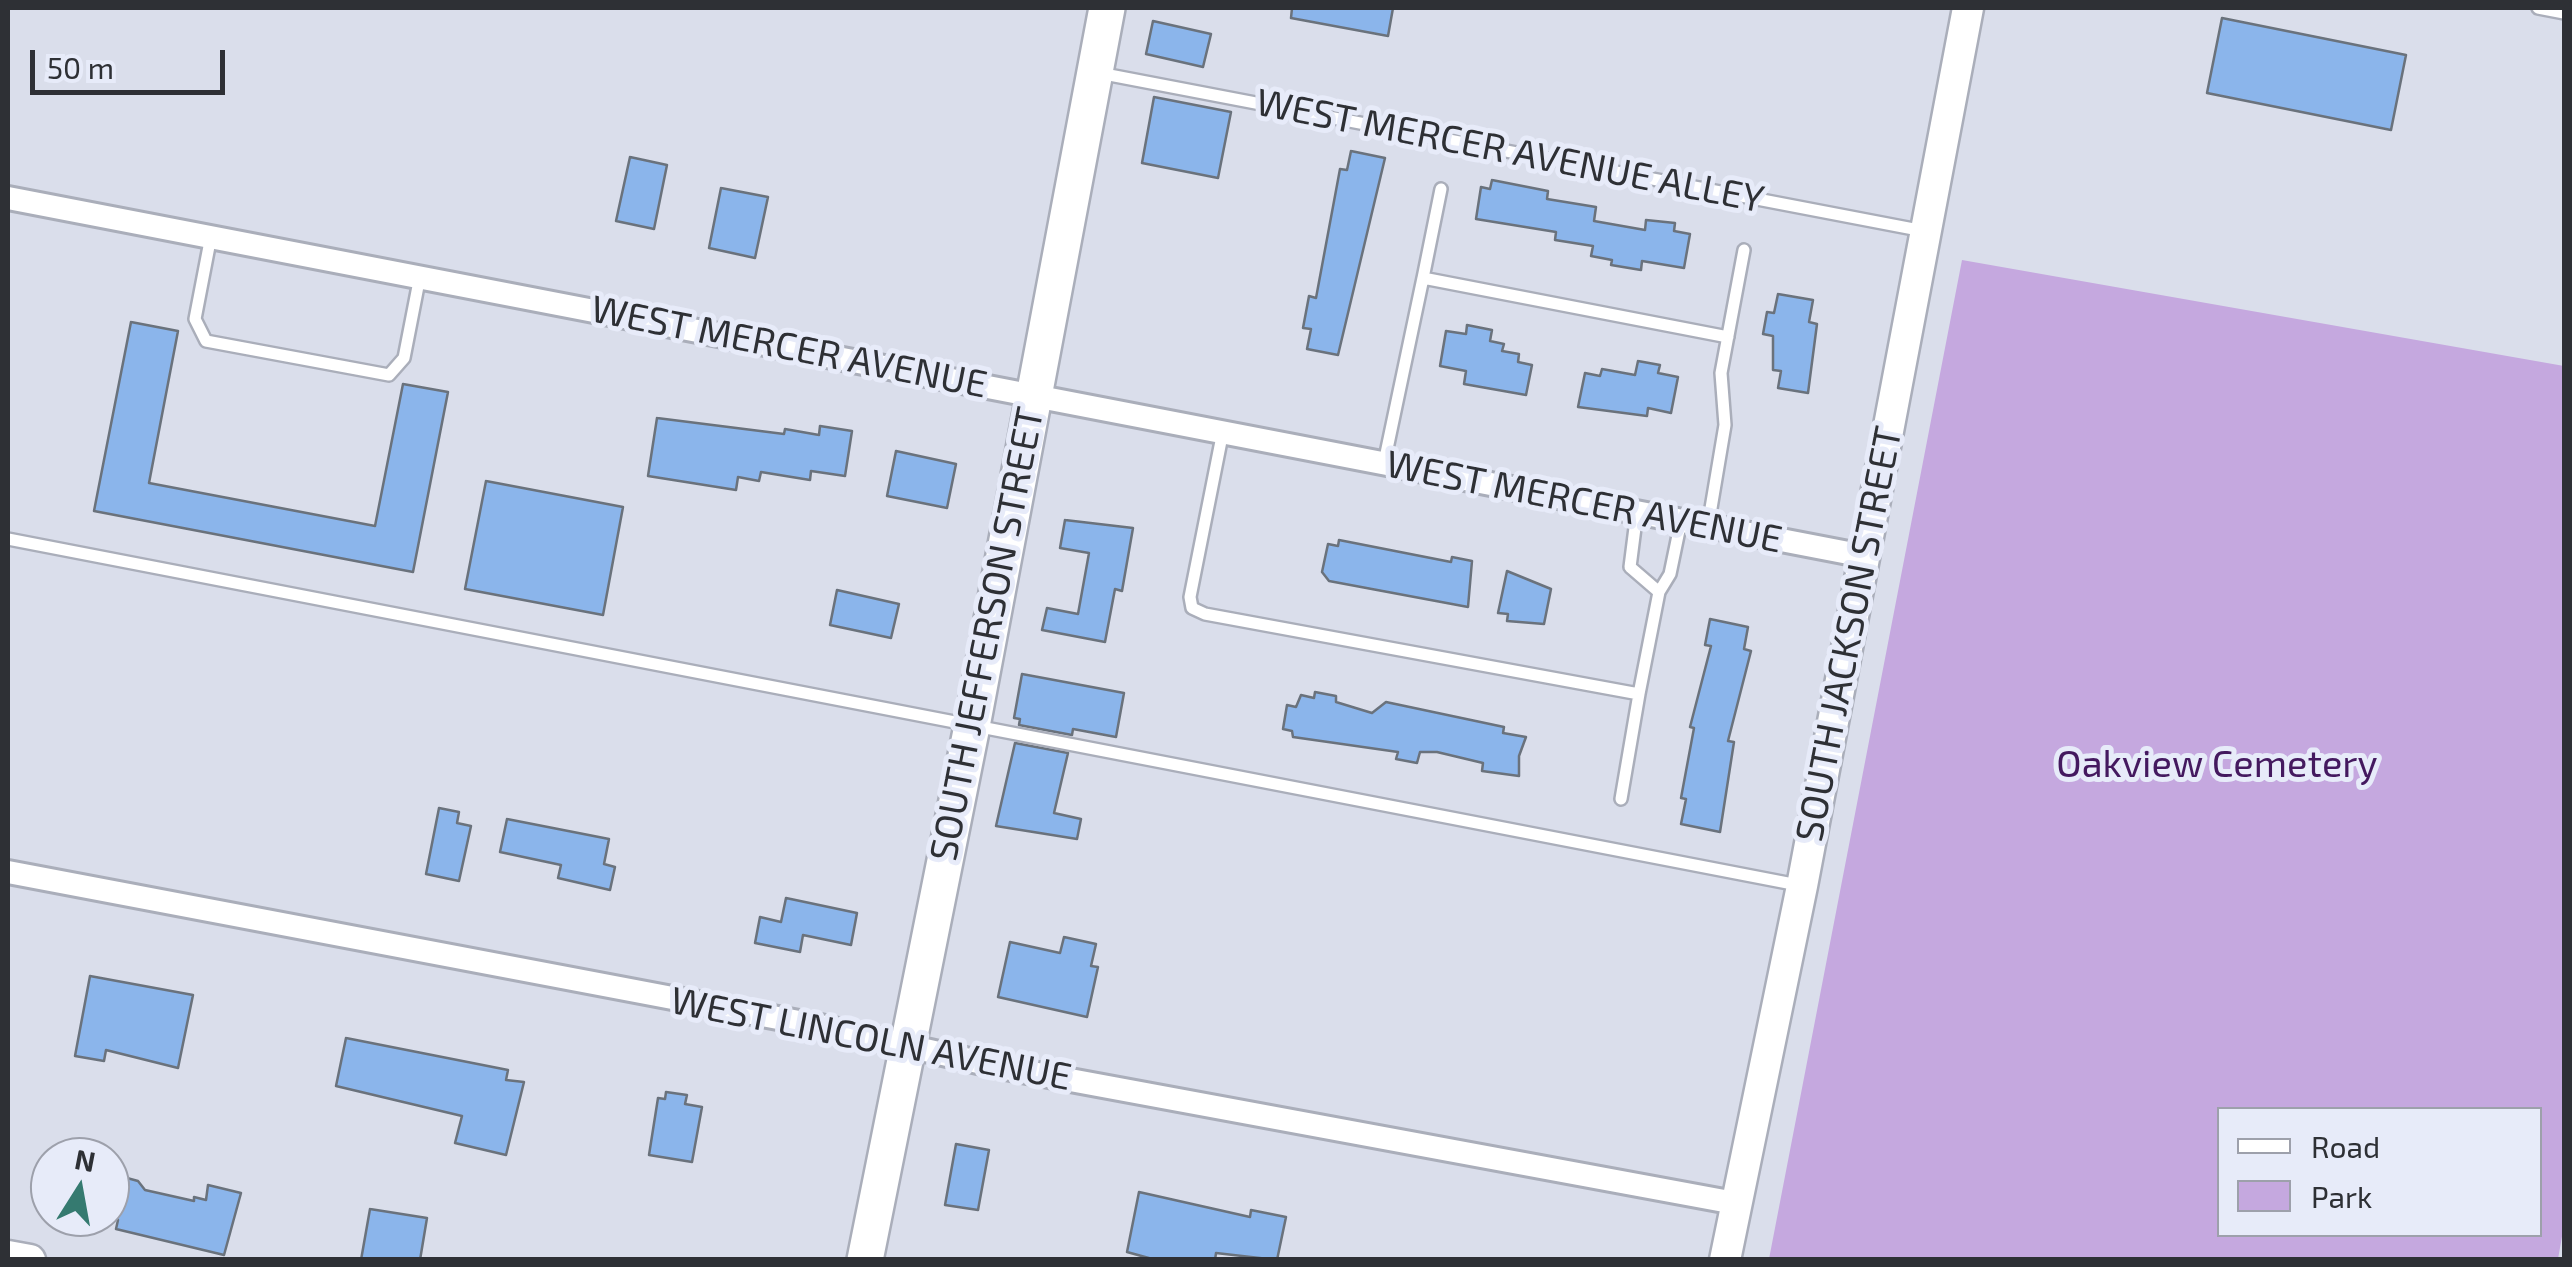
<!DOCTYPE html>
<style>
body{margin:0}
#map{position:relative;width:2572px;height:1267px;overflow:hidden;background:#dadeeb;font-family:"Exo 2",sans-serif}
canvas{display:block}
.frame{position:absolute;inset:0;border:10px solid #2e3035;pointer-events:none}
.legend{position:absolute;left:2217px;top:1107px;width:325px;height:130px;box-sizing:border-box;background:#e7ebf9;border:2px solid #9da0ab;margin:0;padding:12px 18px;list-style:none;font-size:30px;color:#2e3035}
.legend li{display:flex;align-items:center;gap:20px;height:50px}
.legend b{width:50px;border:2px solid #9da0ab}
.north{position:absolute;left:30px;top:1137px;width:100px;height:100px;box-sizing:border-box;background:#e7ebf9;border:2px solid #9da0ab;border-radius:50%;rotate:11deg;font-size:28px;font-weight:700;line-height:40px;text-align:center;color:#2e3035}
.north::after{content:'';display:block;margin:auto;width:35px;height:45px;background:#357a70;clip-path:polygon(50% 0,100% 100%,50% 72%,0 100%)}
.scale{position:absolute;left:30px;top:50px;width:195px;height:45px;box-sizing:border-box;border:5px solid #2e3035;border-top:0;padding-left:12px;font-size:30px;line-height:35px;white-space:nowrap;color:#2e3035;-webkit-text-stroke:8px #e7ebf9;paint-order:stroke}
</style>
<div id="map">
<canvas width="2572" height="1267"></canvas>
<div class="frame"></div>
<ul class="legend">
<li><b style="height:12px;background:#fff"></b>Road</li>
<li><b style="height:28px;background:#c5a8df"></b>Park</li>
</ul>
<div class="north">N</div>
<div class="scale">50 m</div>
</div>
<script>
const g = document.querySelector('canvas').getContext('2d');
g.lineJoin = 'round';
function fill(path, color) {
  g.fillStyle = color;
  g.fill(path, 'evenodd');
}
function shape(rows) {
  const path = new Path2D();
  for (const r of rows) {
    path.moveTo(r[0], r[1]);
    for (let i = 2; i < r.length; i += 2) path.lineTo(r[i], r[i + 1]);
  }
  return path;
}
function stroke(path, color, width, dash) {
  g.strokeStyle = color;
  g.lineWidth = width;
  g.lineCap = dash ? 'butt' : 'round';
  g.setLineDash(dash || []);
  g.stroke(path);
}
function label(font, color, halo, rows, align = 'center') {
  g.font = font + ' "Exo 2",sans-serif';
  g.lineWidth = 10;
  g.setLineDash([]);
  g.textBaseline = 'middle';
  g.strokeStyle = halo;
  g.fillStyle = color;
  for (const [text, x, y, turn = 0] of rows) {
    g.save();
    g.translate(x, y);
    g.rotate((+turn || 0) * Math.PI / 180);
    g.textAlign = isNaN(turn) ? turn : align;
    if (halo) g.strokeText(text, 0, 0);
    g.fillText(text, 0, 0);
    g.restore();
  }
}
fill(shape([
 [1962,260,2564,366,2564,1225,2558,1259,1769,1259],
 [2220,1110,2540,1110,2540,1234,2220,1234]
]), '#c5a8df');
const building = shape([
 [1292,8,1393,8,1388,36,1291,18,1292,8],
 [2222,18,2406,55,2391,130,2207,93,2222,18],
 [1153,21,1211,34,1203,67,1146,54,1153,21],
 [1154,97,1231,112,1218,178,1142,163,1154,97],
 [1351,151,1385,158,1338,355,1307,349,1311,329,1303,328,1309,296,1316,298,1340,169,1347,170,1351,151],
 [630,157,667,165,654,229,616,221,630,157],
 [1492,180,1548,191,1547,199,1596,207,1594,221,1645,230,1646,220,1675,223,1674,231,1690,234,1684,268,1642,261,1641,270,1611,265,1612,260,1591,256,1593,246,1555,240,1556,232,1476,219,1481,187,1490,189,1492,180],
 [721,188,768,197,755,258,709,248,721,188],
 [1778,294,1813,300,1809,322,1817,324,1808,393,1778,388,1781,371,1773,370,1773,336,1763,334,1767,312,1774,313,1778,294],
 [131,322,178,331,149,483,375,526,403,384,448,392,413,572,94,511,131,322],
 [1467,325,1492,330,1490,341,1504,344,1502,351,1519,354,1518,362,1532,365,1526,395,1464,384,1466,371,1440,366,1446,331,1466,334,1467,325],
 [1638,361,1660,365,1658,373,1678,377,1671,413,1648,408,1647,416,1578,407,1585,373,1600,376,1602,369,1635,375,1638,361],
 [657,418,784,434,785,429,819,435,820,426,852,431,845,476,811,471,810,480,761,472,759,481,738,477,736,490,648,476,657,418],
 [896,451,956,464,947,508,887,496,896,451],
 [486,481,623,507,603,615,465,589,486,481],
 [1065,520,1133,528,1122,591,1115,589,1105,642,1042,630,1047,608,1078,614,1089,553,1060,548,1065,520],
 [1339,540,1451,562,1452,557,1472,561,1468,607,1329,581,1322,572,1328,544,1338,546,1339,540],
 [1507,571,1551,589,1544,624,1507,621,1508,614,1498,613,1507,571],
 [837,590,899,604,891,638,830,625,837,590],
 [1710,619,1748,627,1744,649,1751,651,1728,741,1734,742,1720,832,1681,824,1686,799,1681,798,1694,728,1690,727,1711,646,1705,645,1710,619],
 [1022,674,1124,693,1116,737,1073,729,1072,735,1019,725,1020,719,1014,718,1022,674],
 [1315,692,1336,696,1336,702,1372,713,1386,702,1504,727,1503,733,1526,737,1519,756,1519,776,1482,771,1483,763,1437,752,1420,752,1417,763,1396,759,1398,752,1293,737,1292,731,1283,729,1287,705,1296,707,1301,695,1314,698,1315,692],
 [1015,743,1068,753,1054,813,1081,819,1077,839,996,826,1015,743],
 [439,808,459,812,457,823,471,826,459,881,426,874,439,808],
 [507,819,609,839,604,864,615,867,610,890,558,878,561,865,500,852,507,819],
 [786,898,857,913,851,945,803,935,800,952,755,943,760,917,781,922,786,898],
 [1064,937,1096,944,1091,966,1098,967,1087,1017,998,997,1010,942,1060,953,1064,937],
 [90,976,193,995,178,1068,106,1050,104,1061,75,1056,90,976],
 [346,1038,508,1070,506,1080,524,1082,506,1155,455,1143,462,1116,336,1086,346,1038],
 [666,1092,687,1095,685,1104,702,1107,692,1162,649,1155,658,1098,665,1099,666,1092],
 [956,1144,989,1150,978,1210,945,1205,956,1144],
 [116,1175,138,1181,145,1190,194,1201,194,1197,206,1200,208,1185,241,1193,224,1255,116,1229,118,1220,111,1218,110,1202,116,1175],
 [1139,1192,1250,1217,1251,1210,1286,1217,1277,1260,1216,1253,1215,1260,1156,1260,1127,1252,1139,1192],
 [370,1209,427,1218,420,1260,361,1260,370,1209]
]);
fill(building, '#8bb5eb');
stroke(building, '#6a727c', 2.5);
const lane = shape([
 [2538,8,2564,13],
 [1099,73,1924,231],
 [1441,189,1423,278,1728,337],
 [211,236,195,319,206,341,389,375,404,358,420,276],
 [1223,431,1190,597,1192,608,1205,614,1639,694,1659,592,1670,574,1681,521],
 [1384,463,1423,278],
 [1637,512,1630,567,1659,592],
 [1708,526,1725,425,1721,373,1744,250],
 [8,539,1798,885],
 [1621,799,1639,694]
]);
const street = shape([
 [8,198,1864,556],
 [8,872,820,1026,1000,1067,1735,1203]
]);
const secondary = shape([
 [8,1256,30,1260],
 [1725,1260,1802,886,1968,8]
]);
const primary = shape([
 [865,1260,972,726,1107,8]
]);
stroke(lane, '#aaaeba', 16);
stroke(street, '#aaaeba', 28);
stroke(secondary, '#aaaeba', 35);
stroke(primary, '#aaaeba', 40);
stroke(lane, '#fff', 11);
stroke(street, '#fff', 22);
stroke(secondary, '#fff', 30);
stroke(primary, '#fff', 35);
label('38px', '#2e3035', '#e7ebf9', [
 ["WEST MERCER AVENUE ALLEY",1510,151,11],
 ["WEST MERCER AVENUE",789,347,11],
 ["WEST MERCER AVENUE",1584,502,11],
 ["SOUTH JEFFERSON STREET",987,634,-79],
 ["SOUTH JACKSON STREET",1849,634,-79],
 ["WEST LINCOLN AVENUE",871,1039,11]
]);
label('38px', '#44195f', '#e7ebf9', [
 ["Oakview Cemetery",2217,764]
]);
</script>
